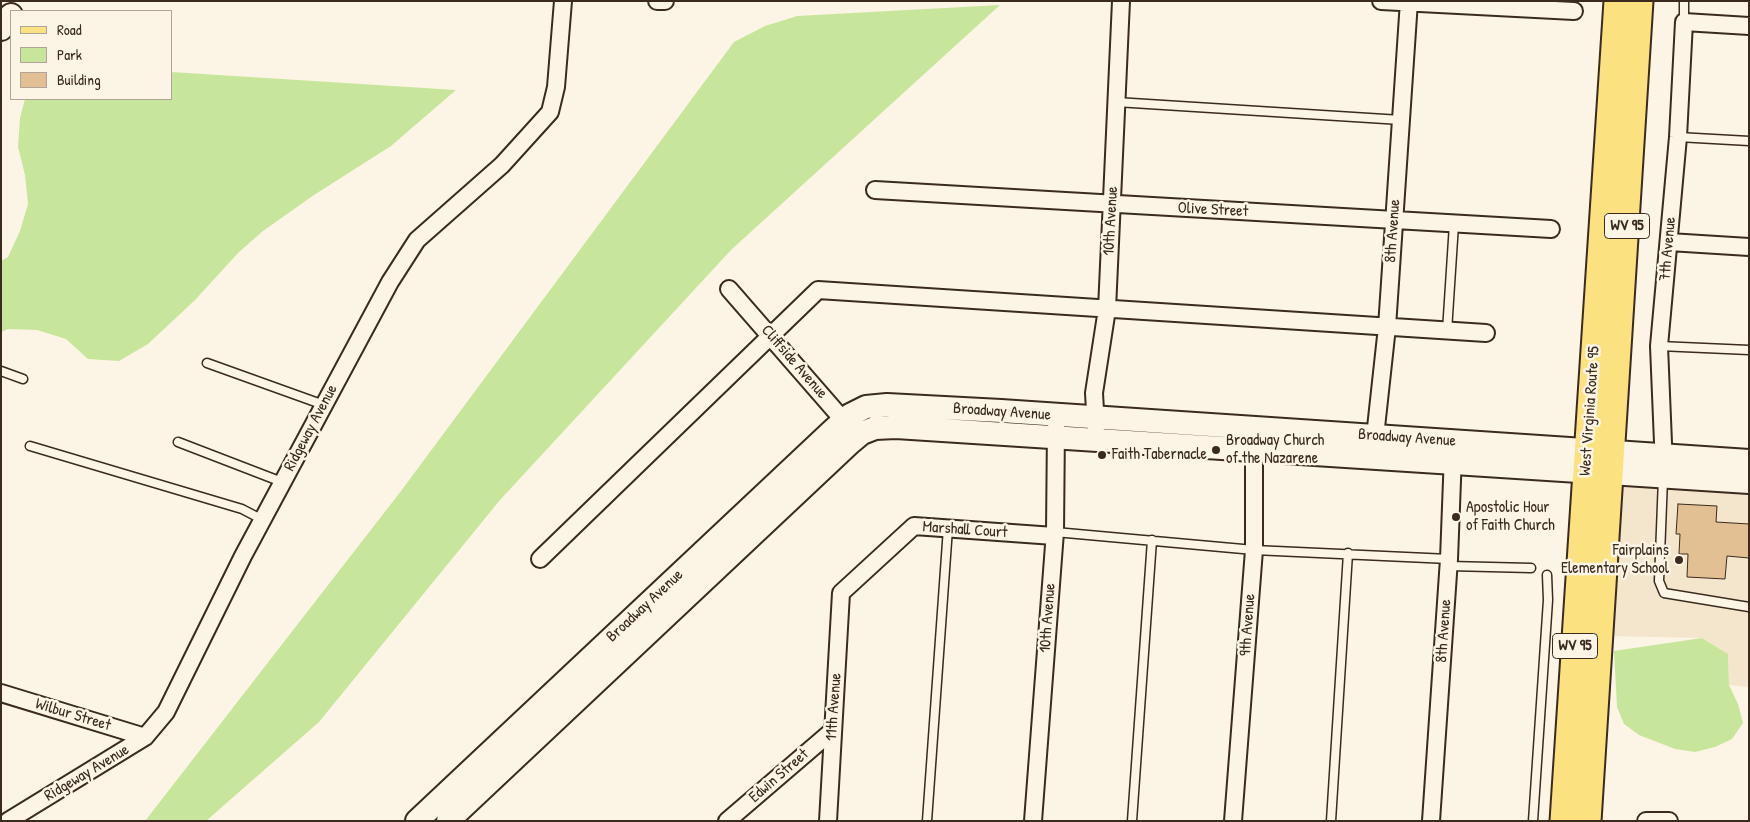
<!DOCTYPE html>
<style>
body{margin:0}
#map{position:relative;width:1750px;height:822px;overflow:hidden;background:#fcf5e5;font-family:"Patrick Hand",sans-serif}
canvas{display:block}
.frame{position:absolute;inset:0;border:2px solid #3b2a1e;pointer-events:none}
.legend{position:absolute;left:10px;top:10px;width:162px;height:90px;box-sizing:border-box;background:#fcf5e5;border:1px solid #afa495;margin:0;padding:6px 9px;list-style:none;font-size:15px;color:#3b2a1e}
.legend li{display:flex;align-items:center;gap:10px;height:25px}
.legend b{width:25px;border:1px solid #afa495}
</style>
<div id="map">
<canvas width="1750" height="822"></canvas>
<div class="frame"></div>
<ul class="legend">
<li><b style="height:6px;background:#fbe180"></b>Road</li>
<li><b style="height:14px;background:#c8e59c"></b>Park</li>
<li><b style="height:14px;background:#e2c094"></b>Building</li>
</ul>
</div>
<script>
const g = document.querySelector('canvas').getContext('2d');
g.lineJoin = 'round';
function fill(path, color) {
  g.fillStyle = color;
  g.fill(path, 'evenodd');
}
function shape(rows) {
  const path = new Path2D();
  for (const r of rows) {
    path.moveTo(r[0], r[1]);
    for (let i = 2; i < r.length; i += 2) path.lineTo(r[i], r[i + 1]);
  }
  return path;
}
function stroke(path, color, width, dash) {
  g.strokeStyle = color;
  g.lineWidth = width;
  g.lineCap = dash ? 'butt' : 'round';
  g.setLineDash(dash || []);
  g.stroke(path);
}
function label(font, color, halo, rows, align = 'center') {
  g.font = font + ' "Patrick Hand",sans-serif';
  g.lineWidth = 5;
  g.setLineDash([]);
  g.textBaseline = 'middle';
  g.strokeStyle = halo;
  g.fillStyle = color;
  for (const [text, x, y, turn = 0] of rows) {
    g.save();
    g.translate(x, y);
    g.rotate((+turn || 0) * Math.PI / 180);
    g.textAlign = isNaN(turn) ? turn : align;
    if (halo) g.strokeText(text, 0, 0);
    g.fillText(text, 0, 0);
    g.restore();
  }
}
fill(shape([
 [1614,475,1749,484,1749,687,1729,685,1728,654,1702,638,1604,636]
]), '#f4e5cd');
fill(shape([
 [1000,5,731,250,500,500,319,722,206,821,145,821,401,491,734,42,765,26,797,16],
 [171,72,456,90,391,146,314,195,263,231,239,252,195,300,148,344,119,361,88,359,66,339,37,330,8,329,1,332,1,261,8,257,20,231,28,204,25,175,18,147,20,118,25,99,171,99],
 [1702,638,1728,654,1729,685,1738,704,1743,723,1732,739,1715,747,1695,752,1675,749,1639,735,1624,724,1617,707,1614,651]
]), '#c8e59c');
const building = shape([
 [1678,504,1717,506,1716,522,1749,524,1749,558,1727,556,1725,579,1687,577,1688,554,1679,554,1680,534,1676,534,1678,504]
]);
fill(building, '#e2c094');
stroke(building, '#3b2a1e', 1);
const lane = shape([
 [1684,22,1684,1],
 [1116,102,1401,120],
 [1678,137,1749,141],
 [1447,331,1454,224],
 [1659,346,1749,350],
 [207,363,324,405],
 [1,371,23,379],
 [178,442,282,482],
 [30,446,242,509,263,520],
 [1663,478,1659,581,1664,593,1749,607],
 [1055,532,1254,550,1449,559],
 [1449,566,1531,568],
 [927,821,948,528],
 [1132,821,1152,540],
 [1331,821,1348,553],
 [1533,821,1548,600,1547,575]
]);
const street = shape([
 [657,1,665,1],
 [1381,1,1574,11],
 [875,190,1551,229],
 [1669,242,1749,247],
 [729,289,851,429],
 [1096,428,1094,393,1107,309,1121,1],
 [1374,446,1387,327,1409,1],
 [1664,467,1659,346,1678,137,1684,22,1749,26],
 [540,559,818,290,1486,333],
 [1,693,145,737],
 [8,821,145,737,166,712,243,556,390,282,417,240,502,165,550,112,556,87,563,1],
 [727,821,832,731],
 [828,821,841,593,914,526,1054,536],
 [1033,821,1055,532,1056,427],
 [1233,821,1254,550,1254,440],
 [1431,821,1449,559,1453,454],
 [1646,821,1669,821]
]);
const secondary = shape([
 [1,29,11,15],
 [417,821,833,430,850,415,866,407,887,405,1001,411,1749,461],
 [448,821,850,443,862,433,875,428,896,427,1749,482]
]);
const primary = shape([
 [1563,821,1617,1],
 [1588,821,1640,1]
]);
stroke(lane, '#3b2a1e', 11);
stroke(street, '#3b2a1e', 20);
stroke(secondary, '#3b2a1e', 26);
stroke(primary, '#3b2a1e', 29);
stroke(lane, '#fcf5e5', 8);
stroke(street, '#fcf5e5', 16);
stroke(secondary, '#fcf5e5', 22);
stroke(primary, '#fbe180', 25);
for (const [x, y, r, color] of [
 [1216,450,5,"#3b2a1e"],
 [1102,455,5,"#3b2a1e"],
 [1456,517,5,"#3b2a1e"],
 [1679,560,5,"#3b2a1e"]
]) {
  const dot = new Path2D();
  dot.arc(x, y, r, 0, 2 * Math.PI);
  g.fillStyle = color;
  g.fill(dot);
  stroke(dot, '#fcf5e5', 2);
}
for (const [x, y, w] of [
 [1627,226,45],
 [1575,646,45]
]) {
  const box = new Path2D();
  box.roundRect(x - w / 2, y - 12.5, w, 25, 4);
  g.fillStyle = '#fcf5e5';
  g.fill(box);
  stroke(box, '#3b2a1e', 1);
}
label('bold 15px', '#3b2a1e', null, [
 ["WV 95",1627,226],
 ["WV 95",1575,646]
]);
label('16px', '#3b2a1e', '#fcf5e5', [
 ["Olive Street",1213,210,3],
 ["10th Avenue",1111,221,-87],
 ["8th Avenue",1393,231,-86],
 ["7th Avenue",1668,249,-85],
 ["Cliffside Avenue",794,362,49],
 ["West Virginia Route 95",1590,411,-86],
 ["Broadway Avenue",1002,412,4],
 ["Ridgeway Avenue",311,428,-62],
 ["Broadway Avenue",1407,438,4],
 ["Marshall Court",965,530,4],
 ["Broadway Avenue",645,606,-43],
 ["10th Avenue",1048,618,-86],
 ["9th Avenue",1248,625,-86],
 ["8th Avenue",1444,631,-86],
 ["11th Avenue",834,707,-86],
 ["Wilbur Street",73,715,17],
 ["Ridgeway Avenue",87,773,-31],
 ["Edwin Street",779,776,-41]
]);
label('16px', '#3b2a1e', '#fcf5e5', [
 ["Broadway Church",1226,441],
 ["of the Nazarene",1226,459],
 ["Faith Tabernacle",1112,455],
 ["Apostolic Hour",1466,508],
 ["of Faith Church",1466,526],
 ["Fairplains",1669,551,"right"],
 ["Elementary School",1669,569,"right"]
], 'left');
</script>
